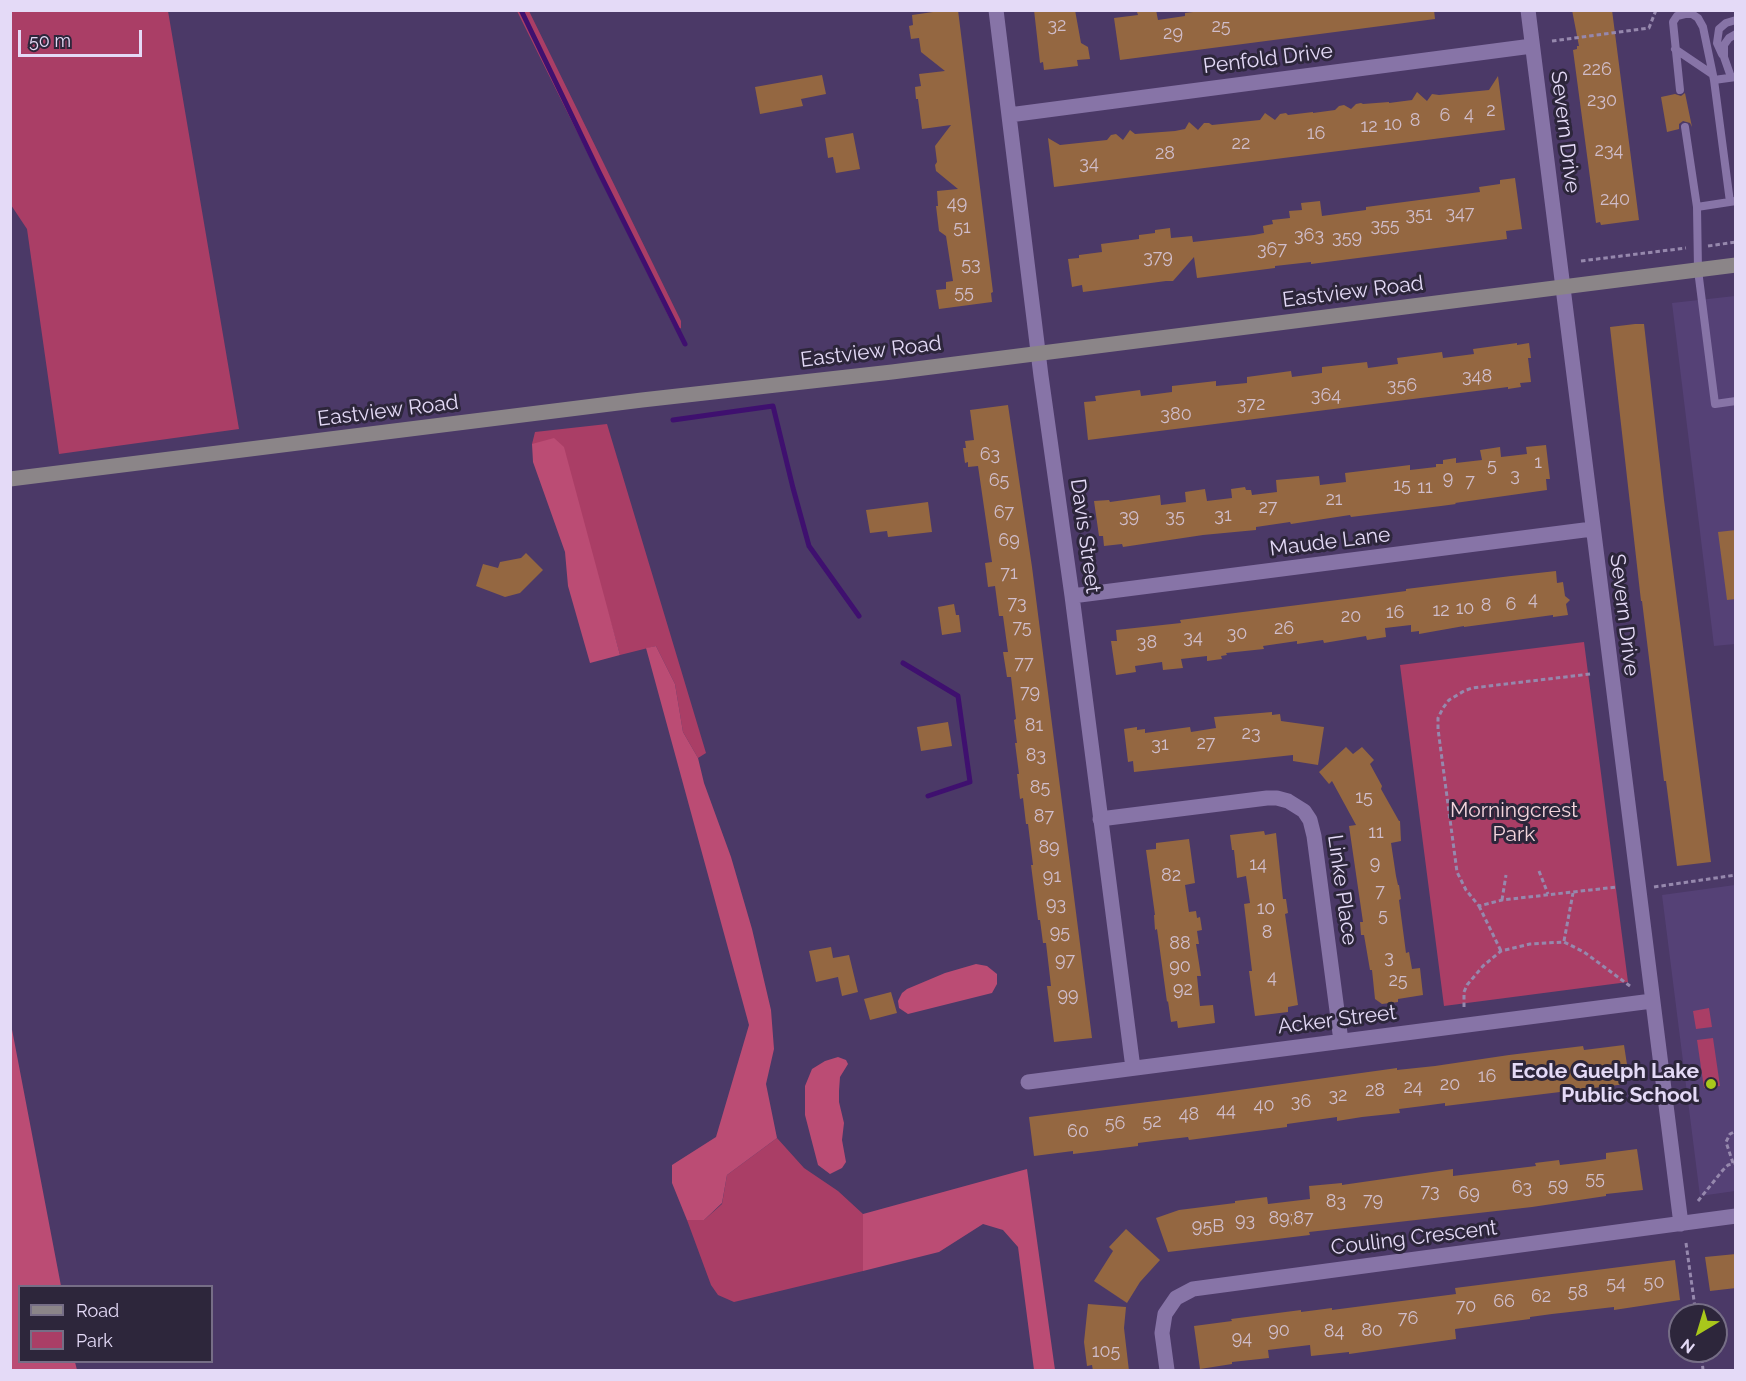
<!DOCTYPE html>
<style>
body{margin:0}
#map{position:relative;width:1746px;height:1381px;overflow:hidden;background:#4b3967;font-family:Raleway,sans-serif}
canvas{display:block}
.frame{position:absolute;inset:0;border:12px solid #e4daf7;pointer-events:none}
.legend{position:absolute;left:18px;top:1285px;width:195px;height:78px;box-sizing:border-box;background:#2d263b;border:2px solid #766e86;margin:0;padding:8px 10px;list-style:none;font-size:18px;color:#e4daf7}
.legend li{display:flex;align-items:center;gap:12px;height:30px}
.legend b{width:30px;border:2px solid #766e86}
.north{position:absolute;left:1668px;top:1303px;width:60px;height:60px;box-sizing:border-box;background:#2d263b;border:2px solid #766e86;border-radius:50%;rotate:218deg;font-size:16px;font-weight:700;line-height:24px;text-align:center;color:#e4daf7}
.north::after{content:'';display:block;margin:auto;width:21px;height:27px;background:#a9c71b;clip-path:polygon(50% 0,100% 100%,50% 72%,0 100%)}
.scale{position:absolute;left:18px;top:30px;width:124px;height:27px;box-sizing:border-box;border:3px solid #e4daf7;border-top:0;padding-left:8px;font-size:18px;line-height:21px;white-space:nowrap;color:#e4daf7;-webkit-text-stroke:4px #2d263b;paint-order:stroke}
</style>
<div id="map">
<canvas width="1746" height="1381"></canvas>
<div class="frame"></div>
<ul class="legend">
<li><b style="height:8px;background:#8b8588"></b>Road</li>
<li><b style="height:16px;background:#aa3e66"></b>Park</li>
</ul>
<div class="north">N</div>
<div class="scale">50 m</div>
</div>
<script>
const g = document.querySelector('canvas').getContext('2d');
g.lineJoin = 'round';
function fill(path, color) {
  g.fillStyle = color;
  g.fill(path, 'evenodd');
}
function shape(rows) {
  const path = new Path2D();
  for (const r of rows) {
    path.moveTo(r[0], r[1]);
    for (let i = 2; i < r.length; i += 2) path.lineTo(r[i], r[i + 1]);
  }
  return path;
}
function stroke(path, color, width, dash) {
  g.strokeStyle = color;
  g.lineWidth = width;
  g.lineCap = dash ? 'butt' : 'round';
  g.setLineDash(dash || []);
  g.stroke(path);
}
function label(font, color, halo, rows, align = 'center') {
  g.font = font + ' Raleway,sans-serif';
  g.lineWidth = 6;
  g.setLineDash([]);
  g.textBaseline = 'middle';
  g.strokeStyle = halo;
  g.fillStyle = color;
  for (const [text, x, y, turn = 0] of rows) {
    g.save();
    g.translate(x, y);
    g.rotate((+turn || 0) * Math.PI / 180);
    g.textAlign = isNaN(turn) ? turn : align;
    if (halo) g.strokeText(text, 0, 0);
    g.fillText(text, 0, 0);
    g.restore();
  }
}
fill(shape([
 [1735,296,1735,644,1714,646,1672,303],
 [1735,885,1735,1191,1700,1196,1662,895]
]), '#554176');
fill(shape([
 [10,11,168,11,239,429,59,454,27,229,11,205],
 [517,11,529,11,681,321,681,328,676,330,672,323],
 [607,424,706,753,698,758,683,732,675,684,656,646,620,655,608,613,532,444,535,432],
 [1584,642,1628,982,1444,1006,1400,665],
 [1709,1008,1712,1027,1696,1029,1693,1011],
 [1713,1038,1720,1086,1704,1088,1697,1040],
 [777,1138,804,1168,838,1191,863,1214,863,1271,734,1302,718,1295,711,1285,687,1220,704,1220,722,1204,727,1175]
]), '#aa3e66');
fill(shape([
 [554,438,564,447,620,655,590,663,568,586,565,552,533,462,532,444],
 [656,646,675,684,683,732,698,758,704,783,731,857,752,929,771,1010,774,1049,766,1084,777,1138,727,1175,722,1203,704,1220,687,1220,672,1183,672,1165,716,1137,749,1025,646,648],
 [976,964,987,966,997,974,997,984,992,993,908,1014,899,1008,898,1001,902,993,907,989,945,973],
 [10,1019,61,1286,20,1286,20,1362,75,1362,77,1370,11,1370],
 [838,1057,846,1060,848,1064,840,1077,839,1091,839,1102,844,1123,842,1140,846,1162,842,1168,830,1174,818,1165,805,1115,805,1086,812,1069,825,1061],
 [1027,1169,1055,1370,1034,1370,1018,1247,1003,1230,983,1224,939,1252,863,1271,863,1214]
]), '#bb4c74');
stroke(shape([
 [521,10,599,172,685,344],
 [673,420,773,406,793,488,809,546,859,616],
 [903,663,958,696,970,782,928,796]
]), '#3f106f', 5);
fill(shape([
 [947,10,958,10,993,292,991,293,992,302,939,309,936,290,946,289,946,282,953,281,946,236,939,231,936,206,938,206,937,191,958,189,936,171,935,165,937,162,935,146,951,125,922,129,918,99,916,99,915,87,921,86,919,74,945,71,921,52,919,38,911,39,909,26,913,25,912,15],
 [1034,10,1075,10,1081,43,1088,47,1090,59,1077,60,1078,66,1044,70,1043,62,1040,63],
 [1153,10,1156,10,1158,20,1185,16,1185,13,1193,12,1193,10,1434,10,1435,19,1120,60,1114,18,1138,15,1137,12],
 [1572,10,1612,10,1639,220,1601,225,1600,222,1596,223,1573,50,1577,49,1577,46,1579,46],
 [822,75,826,94,801,99,803,106,760,114,755,87],
 [1498,76,1505,130,1054,187,1048,138,1060,145,1107,140,1111,135,1116,134,1123,140,1130,130,1135,134,1175,131,1185,129,1189,122,1198,130,1204,123,1209,123,1212,125,1260,120,1265,113,1275,120,1280,114,1286,113,1288,115,1313,112,1313,113,1335,110,1339,106,1344,105,1351,109,1356,104,1361,103,1363,104,1389,102,1389,103,1412,100,1417,92,1427,101,1432,94,1439,95,1489,90],
 [1685,93,1692,127,1690,123,1683,121,1679,124,1679,129,1667,132,1661,97,1675,94,1681,96],
 [853,133,860,169,836,173,833,157,828,158,825,138],
 [1515,178,1522,229,1506,231,1507,239,1311,264,1311,262,1275,266,1275,268,1197,278,1194,257,1173,281,1166,281,1083,292,1082,285,1072,287,1068,259,1079,258,1079,255,1102,252,1101,244,1139,239,1139,235,1155,233,1155,230,1170,228,1171,238,1192,236,1193,242,1254,235,1264,233,1263,226,1273,224,1272,220,1290,218,1289,211,1302,210,1301,203,1320,201,1322,216,1366,210,1366,207,1480,192,1479,187,1500,184,1500,180],
 [1635,324,1644,324,1664,500,1711,862,1677,866,1666,781,1664,781,1642,601,1641,601,1610,327],
 [1517,343,1517,345,1529,343,1531,358,1528,358,1531,382,1520,383,1521,387,1508,389,1508,387,1088,440,1084,402,1096,401,1095,396,1140,390,1141,396,1172,392,1172,386,1216,381,1216,386,1247,383,1247,377,1291,371,1292,377,1322,373,1322,367,1367,362,1368,368,1398,364,1397,358,1442,352,1443,358,1474,354,1473,349],
 [1008,405,1032,567,1092,1038,1054,1042,1047,986,1051,986,1046,943,1043,943,1040,920,1038,920,1031,865,1033,865,1028,824,1026,824,1023,798,1020,799,1017,774,1019,774,1015,743,1017,743,1014,720,1016,719,1011,677,1007,677,1003,652,1008,652,1003,616,999,616,995,586,988,587,985,563,992,562,978,466,968,467,968,462,965,463,963,448,966,448,965,441,974,440,970,410],
 [1546,445,1550,479,1546,479,1547,490,1455,503,1456,504,1441,506,1351,517,1350,515,1291,524,1290,522,1256,527,1256,530,1203,535,1123,547,1122,544,1104,546,1103,536,1099,536,1094,501,1109,500,1110,502,1160,495,1161,505,1186,502,1185,492,1205,489,1207,501,1232,498,1231,489,1245,487,1246,490,1251,490,1252,495,1277,492,1276,480,1319,476,1320,485,1346,482,1345,473,1410,465,1410,470,1436,467,1436,464,1443,464,1443,460,1456,458,1456,463,1482,460,1480,450,1500,447,1501,457,1527,454,1526,447],
 [928,502,932,532,888,537,887,531,870,533,866,510],
 [1736,530,1736,599,1727,600,1718,532],
 [526,553,543,570,520,593,505,597,476,586,483,564,498,568,500,562,521,558],
 [1556,571,1557,583,1563,582,1565,596,1570,600,1566,604,1568,615,1553,617,1553,615,1464,627,1464,626,1419,634,1419,631,1411,632,1411,625,1385,628,1386,637,1367,640,1366,636,1324,643,1323,640,1297,644,1297,641,1263,646,1264,649,1226,653,1227,655,1221,656,1222,659,1207,661,1207,656,1181,659,1183,668,1163,670,1162,662,1135,666,1136,672,1116,675,1111,641,1117,641,1116,630,1181,623,1180,620,1361,597,1406,591,1406,589,1511,576],
 [954,604,956,615,959,615,961,632,942,635,938,607],
 [1272,712,1272,715,1280,714,1281,721,1324,727,1318,765,1293,761,1293,755,1134,772,1133,761,1128,762,1124,729,1137,727,1137,730,1145,729,1145,733,1190,727,1191,732,1216,728,1214,717],
 [948,722,952,746,921,751,917,727],
 [1346,747,1353,754,1362,747,1374,760,1370,764,1382,786,1381,789,1399,821,1400,821,1401,841,1391,843,1396,876,1398,885,1399,885,1401,899,1399,900,1406,953,1409,952,1412,969,1420,968,1423,995,1398,999,1398,1002,1382,1004,1375,999,1372,970,1370,970,1364,935,1361,935,1360,922,1363,922,1349,826,1356,825,1332,781,1329,784,1319,772],
 [1264,831,1265,835,1276,833,1283,899,1286,899,1288,913,1285,914,1298,1005,1288,1007,1288,1012,1255,1016,1249,971,1252,971,1244,904,1250,903,1246,876,1237,878,1234,850,1232,850,1230,835],
 [1189,839,1195,883,1185,885,1189,912,1196,911,1197,918,1200,917,1202,930,1197,931,1199,944,1196,944,1201,976,1197,976,1200,1006,1213,1005,1215,1023,1178,1028,1177,1021,1171,1022,1168,1001,1167,1002,1157,929,1155,930,1154,915,1155,915,1146,850,1156,849,1156,843],
 [831,947,833,958,849,955,858,992,842,996,838,977,816,982,809,951],
 [891,992,897,1013,870,1020,864,999],
 [1624,1045,1628,1071,1625,1072,1626,1084,1445,1106,1445,1103,1423,1106,1399,1109,1400,1113,1362,1117,1337,1121,1337,1117,1287,1124,1287,1127,1189,1140,1188,1137,1162,1140,1138,1143,1138,1146,1073,1154,1073,1151,1034,1156,1029,1117,1203,1095,1397,1068,1397,1070,1435,1066,1509,1055,1583,1046,1584,1050],
 [1637,1149,1643,1190,1606,1194,1606,1196,1532,1207,1309,1232,1310,1235,1168,1252,1156,1218,1179,1210,1235,1203,1235,1201,1267,1197,1268,1204,1310,1199,1309,1186,1342,1183,1342,1185,1453,1169,1453,1176,1536,1166,1535,1163,1559,1160,1560,1165,1585,1162,1606,1159,1606,1153],
 [1126,1229,1160,1260,1140,1282,1127,1303,1094,1281,1113,1251,1109,1247],
 [1736,1254,1736,1288,1710,1291,1705,1257],
 [1675,1260,1680,1300,1614,1310,1614,1307,1552,1314,1530,1317,1530,1319,1455,1329,1456,1339,1349,1354,1349,1352,1311,1356,1310,1345,1268,1350,1269,1358,1232,1362,1232,1364,1200,1369,1194,1326,1232,1321,1231,1319,1301,1310,1301,1312,1332,1308,1332,1310,1456,1294,1455,1288],
 [1088,1304,1126,1307,1124,1328,1129,1371,1093,1371,1092,1365,1087,1366,1084,1342]
]), '#946741');
stroke(shape([
 [1552,41,1649,28,1656,10],
 [1708,246,1736,242],
 [1581,261,1686,248],
 [1590,674,1472,688,1464,691,1449,700,1443,708,1438,718,1438,729,1457,872,1466,890,1479,906,1502,900,1617,887],
 [1539,871,1548,894],
 [1654,887,1736,875],
 [1502,900,1506,875],
 [1479,906,1501,951],
 [1564,941,1573,893],
 [1464,1007,1464,992,1467,985,1483,966,1501,951,1530,944,1564,942,1584,952,1630,986],
 [1733,1163,1726,1142,1730,1134,1736,1131],
 [1698,1201,1723,1170,1728,1165,1736,1163],
 [1686,1243,1696,1315],
 [1701,1351,1703,1370]
]), '#9688ad', 3, [4.5, 3]);
stroke(shape([
 [1675,49,1712,74],
 [1722,54,1717,43,1719,29,1726,23,1736,20],
 [1731,77,1724,57,1724,45,1729,38,1736,34],
 [1714,80,1730,202],
 [1680,90,1673,22,1677,16,1685,14,1692,14,1698,18,1703,27,1714,80,1736,77],
 [1685,127,1697,207,1698,270,1715,404,1736,401],
 [1697,207,1736,201]
]), '#8774a7', 8);
stroke(shape([
 [996,10,1041,376,1072,596,1133,1068],
 [1528,10,1681,1224],
 [1009,115,1532,46],
 [1072,596,1592,529],
 [1100,819,1267,798,1277,798,1288,801,1304,811,1310,820,1314,836,1341,1041],
 [1028,1082,1652,1001],
 [1167,1370,1162,1333,1165,1314,1176,1298,1193,1289,1736,1216]
]), '#8774a7', 15);
stroke(shape([
 [10,479,642,400,892,372,1736,265]
]), '#8b8588', 15);
for (const [x, y, r, color] of [
 [1711,1084,6,"#a9c71b"]
]) {
  const dot = new Path2D();
  dot.arc(x, y, r, 0, 2 * Math.PI);
  g.fillStyle = color;
  g.fill(dot);
  stroke(dot, '#2d263b', 2);
}
label('18px', '#d0bdca', null, [
 ["32",1057,26],
 ["25",1221,27],
 ["29",1173,34],
 ["226",1597,70],
 ["230",1602,101],
 ["2",1491,111],
 ["4",1469,115],
 ["6",1445,116],
 ["8",1415,121],
 ["10",1393,125],
 ["12",1369,127],
 ["16",1316,134],
 ["22",1241,144],
 ["234",1609,151],
 ["28",1165,154],
 ["34",1089,164],
 ["240",1615,200],
 ["49",957,204],
 ["347",1460,214],
 ["351",1419,215],
 ["355",1385,226],
 ["51",962,228],
 ["363",1309,236],
 ["359",1347,238],
 ["367",1272,250],
 ["379",1158,258],
 ["53",971,265],
 ["55",964,293],
 ["348",1477,377],
 ["356",1402,386],
 ["364",1326,396],
 ["372",1251,405],
 ["380",1176,415],
 ["63",990,455],
 ["1",1538,463],
 ["5",1492,466],
 ["3",1515,476],
 ["9",1448,479],
 ["65",999,481],
 ["7",1470,482],
 ["15",1402,486],
 ["11",1425,488],
 ["21",1334,500],
 ["27",1268,508],
 ["67",1004,513],
 ["31",1223,516],
 ["39",1129,517],
 ["35",1175,517],
 ["69",1009,541],
 ["71",1009,574],
 ["4",1533,600],
 ["73",1017,604],
 ["6",1511,605],
 ["8",1486,606],
 ["10",1465,609],
 ["12",1441,611],
 ["16",1395,613],
 ["20",1351,617],
 ["75",1022,628],
 ["26",1284,629],
 ["30",1237,634],
 ["34",1193,638],
 ["38",1147,643],
 ["77",1024,664],
 ["79",1030,693],
 ["81",1034,726],
 ["23",1251,734],
 ["27",1206,744],
 ["31",1160,745],
 ["83",1036,756],
 ["85",1040,788],
 ["15",1364,798],
 ["87",1044,817],
 ["11",1376,833],
 ["89",1049,848],
 ["9",1375,864],
 ["14",1258,865],
 ["82",1171,876],
 ["91",1052,877],
 ["7",1380,892],
 ["93",1056,905],
 ["10",1266,909],
 ["5",1383,916],
 ["95",1060,933],
 ["8",1267,933],
 ["88",1180,944],
 ["3",1389,958],
 ["97",1065,961],
 ["90",1180,967],
 ["4",1272,978],
 ["25",1398,981],
 ["92",1183,990],
 ["99",1068,996],
 ["16",1487,1077],
 ["20",1450,1085],
 ["24",1413,1088],
 ["28",1375,1091],
 ["32",1338,1096],
 ["36",1301,1102],
 ["40",1264,1106],
 ["44",1226,1111],
 ["48",1189,1115],
 ["52",1152,1122],
 ["56",1115,1124],
 ["60",1078,1132],
 ["55",1595,1179],
 ["59",1558,1186],
 ["63",1522,1188],
 ["73",1430,1192],
 ["69",1469,1194],
 ["79",1373,1201],
 ["83",1336,1202],
 ["89;87",1291,1219],
 ["93",1245,1221],
 ["95B",1208,1227],
 ["50",1654,1283],
 ["54",1616,1284],
 ["58",1578,1292],
 ["62",1541,1297],
 ["66",1504,1302],
 ["70",1466,1307],
 ["76",1408,1319],
 ["90",1279,1331],
 ["80",1372,1331],
 ["84",1334,1332],
 ["94",1242,1339],
 ["105",1106,1352]
]);
label('21px', '#e4daf7', '#2d263b', [
 ["Penfold Drive",1268,59,-7],
 ["Severn Drive",1565,132,83],
 ["Eastview Road",1353,292,-7],
 ["Eastview Road",871,352,-7],
 ["Eastview Road",388,411,-7],
 ["Davis Street",1085,536,82],
 ["Maude Lane",1330,542,-7],
 ["Severn Drive",1624,615,83],
 ["Linke Place",1342,890,82],
 ["Acker Street",1337,1020,-7],
 ["Couling Crescent",1414,1238,-7]
]);
label('21px', '#f3d4dc', '#2d263b', [
 ["Morningcrest",1514,811],
 ["Park",1514,835]
]);
label('bold 21px', '#e4daf7', '#2d263b', [
 ["Ecole Guelph Lake",1699,1072],
 ["Public School",1699,1096]
], 'right');
</script>
